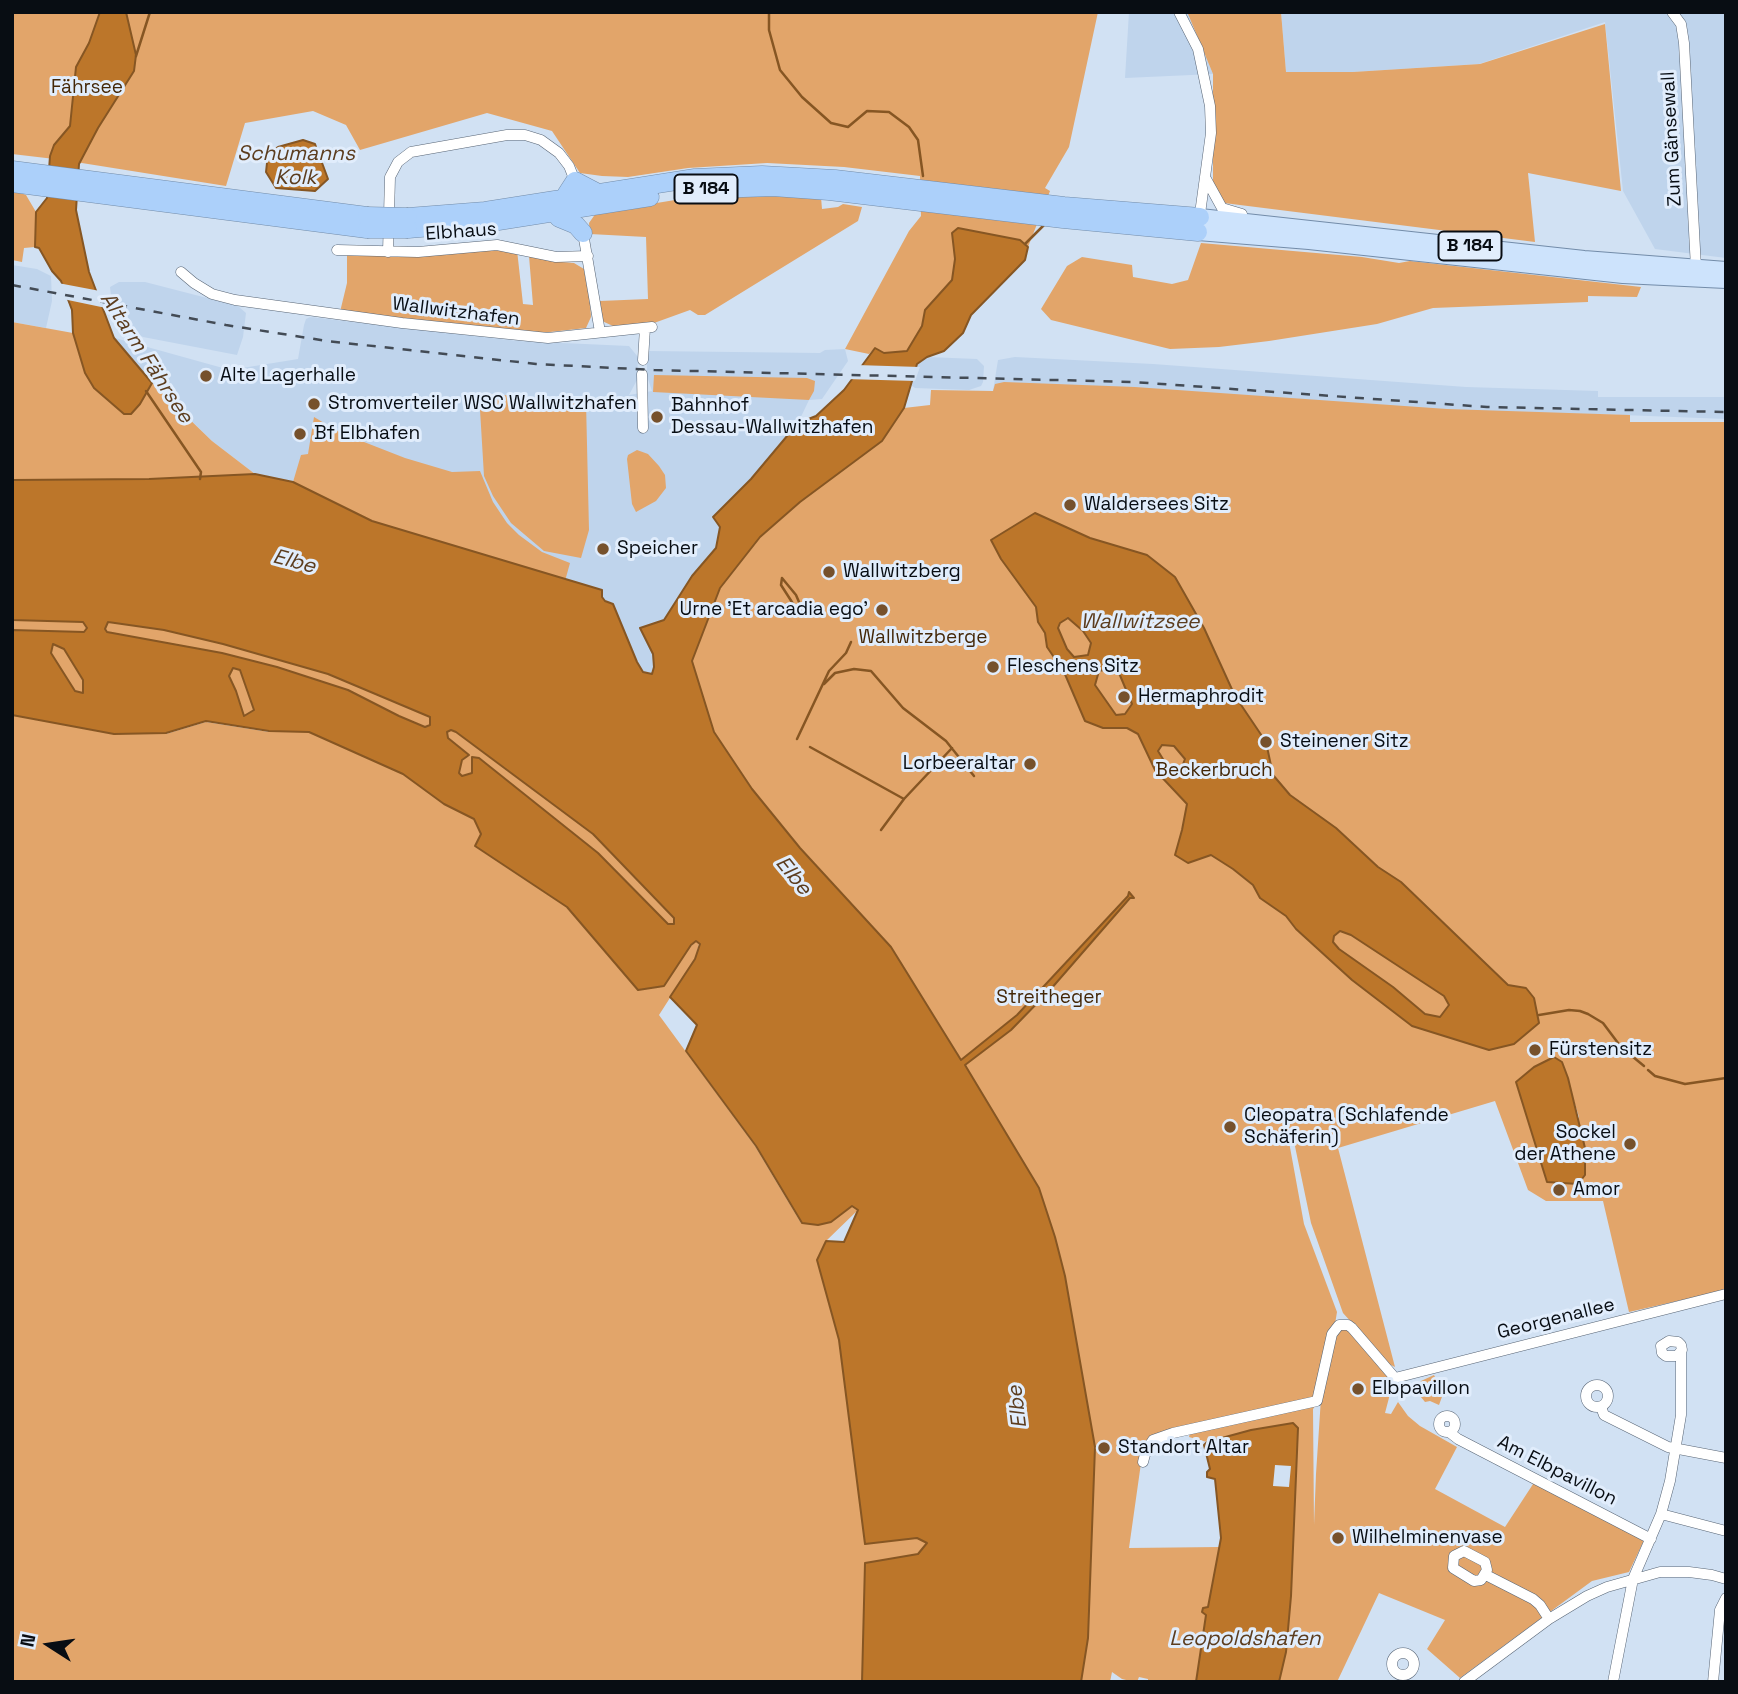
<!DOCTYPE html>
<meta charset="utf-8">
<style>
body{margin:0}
#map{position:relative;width:1738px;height:1694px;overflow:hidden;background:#d1e1f3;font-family:"Space Grotesk",sans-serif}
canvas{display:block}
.frame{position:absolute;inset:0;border:14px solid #080d13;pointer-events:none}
.north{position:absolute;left:14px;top:1610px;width:70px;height:70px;-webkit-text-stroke:5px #e1edfc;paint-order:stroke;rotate:282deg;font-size:19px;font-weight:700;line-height:28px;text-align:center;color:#080d13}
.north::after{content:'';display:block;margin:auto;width:24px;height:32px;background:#080d13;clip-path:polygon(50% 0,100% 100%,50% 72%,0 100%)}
</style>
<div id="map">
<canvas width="1738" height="1694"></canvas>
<div class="frame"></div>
<div class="north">N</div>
</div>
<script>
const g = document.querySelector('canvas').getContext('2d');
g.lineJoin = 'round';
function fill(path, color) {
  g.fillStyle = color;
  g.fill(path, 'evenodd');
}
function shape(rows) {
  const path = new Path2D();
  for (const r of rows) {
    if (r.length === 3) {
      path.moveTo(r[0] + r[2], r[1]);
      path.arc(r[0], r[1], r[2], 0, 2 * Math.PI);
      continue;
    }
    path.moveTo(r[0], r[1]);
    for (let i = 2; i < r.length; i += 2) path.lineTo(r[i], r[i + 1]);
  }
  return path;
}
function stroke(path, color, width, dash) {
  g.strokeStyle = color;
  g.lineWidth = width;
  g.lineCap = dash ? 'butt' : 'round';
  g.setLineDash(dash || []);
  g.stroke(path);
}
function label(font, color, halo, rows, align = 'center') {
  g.font = font + ' "Space Grotesk",sans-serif';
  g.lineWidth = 6;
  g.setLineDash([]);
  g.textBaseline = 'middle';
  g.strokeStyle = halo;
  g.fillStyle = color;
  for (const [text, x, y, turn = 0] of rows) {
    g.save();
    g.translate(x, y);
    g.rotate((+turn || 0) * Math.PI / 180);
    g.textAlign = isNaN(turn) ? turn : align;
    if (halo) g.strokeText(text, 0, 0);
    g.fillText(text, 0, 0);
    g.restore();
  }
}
fill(shape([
 [1129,12,1190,12,1188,14,1213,74,1125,78],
 [1281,12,1726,12,1726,258,1655,249,1623,191,1605,22,1479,64,1353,72,1286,72],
 [12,265,37,269,51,276,52,301,46,328,12,322],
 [119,282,145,282,238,306,246,313,243,337,237,355,143,337,114,321,110,287],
 [310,317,518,341,629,346,638,357,637,380,629,395,652,391,647,376,647,351,820,353,825,350,845,349,848,361,822,399,809,400,798,423,751,479,714,517,720,527,716,548,692,576,664,620,653,654,654,667,652,674,643,672,637,662,613,604,605,601,602,597,602,590,565,581,287,481,255,474,212,441,153,383,115,338,230,370,298,359,304,325,306,319],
 [927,357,977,359,984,366,983,382,981,386,969,390,915,388,911,385,917,364],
 [1015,357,1153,364,1466,387,1598,391,1598,397,1726,397,1726,419,1597,414,1596,423,993,391,998,360]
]), '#bfd4ec');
fill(shape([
 [12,12,1098,12,1069,147,1045,188,1050,191,1028,247,1020,240,958,229,952,233,955,259,952,280,925,310,922,326,907,351,884,353,875,348,869,354,845,349,909,231,921,216,920,176,844,167,767,163,688,168,628,177,602,176,580,173,552,131,487,113,360,150,346,125,313,111,245,123,226,186,63,160,12,154],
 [1190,12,1281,12,1286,72,1353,72,1480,64,1605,24,1621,191,1528,173,1535,242,1224,203,1213,182,1213,74,1188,14],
 [12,190,26,195,36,212,35,247,24,248,22,262,12,260],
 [749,194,821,197,822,209,838,207,843,204,862,207,858,221,705,315,698,315,690,310,654,323,613,326,602,321,600,301,648,299,646,237,590,234,589,223,596,213,675,200],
 [1201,243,1362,257,1399,263,1410,261,1641,287,1637,297,1588,296,1588,302,1433,308,1377,324,1269,341,1219,347,1170,349,1051,320,1041,309,1067,266,1082,257,1132,265,1133,277,1172,284,1188,280],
 [498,248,517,250,523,304,533,305,529,256,550,261,574,263,584,269,590,302,591,317,586,328,532,334,340,312,347,283,347,254,417,257],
 [12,322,73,333,85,373,94,388,110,400,140,404,152,383,212,441,255,474,149,479,12,480],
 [654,375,807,378,815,381,814,391,809,400,653,392],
 [1004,382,1135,387,1447,409,1630,415,1630,422,1726,422,1726,1290,1629,1312,1603,1201,1546,1201,1528,1190,1495,1101,1338,1148,1395,1367,1389,1364,1343,1313,1311,1223,1292,1132,1287,1131,1304,1224,1337,1312,1333,1336,1344,1328,1350,1330,1387,1376,1390,1394,1385,1413,1391,1414,1398,1402,1408,1416,1420,1426,1457,1447,1435,1489,1505,1527,1537,1478,1647,1534,1629,1572,1592,1581,1460,1678,1427,1649,1445,1620,1379,1593,1337,1682,1279,1682,1286,1652,1291,1596,1298,1428,1293,1423,1207,1442,1189,1437,1191,1428,1166,1432,1142,1456,1129,1548,1220,1547,1208,1608,1203,1608,1202,1612,1206,1615,1196,1682,1148,1682,1148,1679,1139,1677,1137,1682,1134,1682,1122,1679,1112,1672,1110,1682,1081,1682,1088,1638,1091,1542,1065,1276,1055,1237,1039,1188,891,947,800,848,752,789,714,732,692,661,720,588,760,537,800,502,882,441,904,408,930,405,931,390,993,391,995,384],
 [1562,1062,1579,1117,1547,1182,1516,1082],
 [1321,1398,1316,1474,1314,1525,1313,1409],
 [479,393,586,402,589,530,581,558,544,551,511,523,493,496,484,476],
 [314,417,341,433,405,458,452,472,480,471,493,502,507,523,519,535,542,552,570,563,565,581,372,521,293,482,301,455,308,454],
 [637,450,648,454,659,466,665,475,666,488,656,501,636,512,632,504,627,459,628,455],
 [12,620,84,622,87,628,85,632,12,630],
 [107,622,164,630,223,644,328,674,431,717,430,726,425,727,399,716,348,690,277,667,222,653,107,632,105,629],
 [53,644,64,649,83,681,83,693,75,692,51,653],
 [233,668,240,670,254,711,244,717,236,691,229,676],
 [12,715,114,734,166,734,206,722,269,732,309,732,403,774,444,804,474,819,481,834,475,846,567,907,638,990,664,986,686,951,696,941,699,944,695,959,659,1015,755,1146,801,1223,818,1225,831,1222,852,1206,858,1210,826,1241,817,1260,839,1340,865,1544,917,1538,927,1543,918,1554,866,1564,862,1682,12,1682],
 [451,730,456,732,593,834,674,918,674,925,668,924,598,853,479,758,472,757,472,773,463,777,459,773,462,760,469,755,447,738,447,732],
 [1434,1375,1443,1394,1439,1405,1430,1401,1425,1402,1416,1391,1421,1381]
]), '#e2a56a');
const water = shape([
 [100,12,126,12,136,55,134,71,98,128,79,164,76,210,89,272,114,338,152,383,140,404,131,414,124,414,94,388,85,373,73,333,72,310,61,281,52,271,39,248,35,247,36,212,47,198,50,156,54,145,70,126,76,67,89,43,100,12],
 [303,140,315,144,328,179,315,191,276,188,266,172,268,154,278,147,303,140],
 [958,228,1020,240,1028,247,1025,260,971,315,963,333,944,351,927,357,917,364,904,408,882,441,800,502,760,537,720,588,692,661,714,732,752,789,800,848,891,947,961,1060,1017,1015,1128,896,1129,892,1134,898,1130,898,1050,990,1011,1030,965,1065,1039,1188,1055,1237,1065,1276,1095,1447,1088,1638,1081,1682,862,1682,865,1563,918,1554,927,1543,917,1538,865,1544,839,1340,817,1260,826,1241,844,1242,858,1210,852,1206,831,1222,818,1225,802,1223,756,1146,686,1051,697,1025,670,997,695,959,700,944,696,941,691,945,664,986,638,990,567,907,475,846,481,834,474,819,444,804,403,774,309,732,269,731,206,721,166,733,114,734,12,715,12,630,84,632,87,628,83,622,12,620,12,480,149,479,255,474,293,482,372,521,602,590,602,597,605,601,613,604,637,662,643,672,652,674,654,667,653,654,640,628,664,620,692,576,716,548,720,527,713,517,751,479,798,423,816,416,844,390,875,348,884,353,907,351,922,326,925,310,952,280,955,259,952,233,958,228],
 [108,622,164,630,223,644,328,674,430,717,430,725,425,727,399,716,348,690,277,667,222,653,107,632,105,629,108,622],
 [53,644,64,649,83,680,83,693,75,691,51,653,53,644],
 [233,668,240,670,254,710,244,716,236,691,229,676,233,668],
 [451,730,456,732,593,834,674,918,674,924,668,924,598,853,479,758,472,757,472,773,462,776,459,773,462,760,469,755,448,738,447,732,451,730],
 [1035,513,1090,538,1147,555,1175,577,1204,628,1235,696,1266,742,1273,775,1290,795,1336,828,1378,867,1401,882,1508,985,1526,988,1534,998,1539,1023,1514,1044,1489,1050,1412,1026,1352,980,1296,929,1286,916,1260,898,1253,885,1233,869,1211,855,1188,863,1175,855,1182,830,1187,804,1155,770,1138,734,1127,728,1103,728,1085,721,1064,672,1047,647,1045,633,1038,622,1036,607,1001,559,991,540,1035,513],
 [1068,618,1083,631,1091,643,1088,655,1074,657,1067,649,1058,628,1060,623,1068,618],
 [1109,669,1119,673,1132,704,1125,714,1116,715,1095,685,1099,671,1109,669],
 [1162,745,1174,746,1185,759,1181,769,1174,771,1166,764,1158,751,1162,745],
 [1340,931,1351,935,1444,996,1449,1005,1440,1017,1425,1014,1393,987,1339,949,1333,942,1334,936,1340,931],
 [1554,1057,1562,1062,1568,1078,1585,1148,1585,1175,1578,1184,1547,1182,1516,1082,1534,1067,1554,1057],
 [1293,1423,1298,1428,1291,1596,1286,1652,1279,1682,1196,1682,1206,1615,1202,1612,1203,1608,1208,1607,1221,1538,1215,1479,1207,1477,1207,1472,1210,1469,1204,1445,1207,1442,1251,1430,1293,1423]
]);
fill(water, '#bc762a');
stroke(water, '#865623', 2);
fill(shape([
 [58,283,100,291,106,308,63,299],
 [856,365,920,367,915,381,846,379],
 [1275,1465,1291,1466,1289,1487,1273,1486]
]), '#d1e1f3');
stroke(shape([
 [769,12,769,30,780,70,802,97,831,123,848,127,867,111,889,112,909,127,918,140,923,176],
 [136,56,150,12],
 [1025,244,1044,225],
 [146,391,201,472,200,479],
 [782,578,796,595,802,609,801,614,799,613,781,585,782,578],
 [824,684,835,673,854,669,871,671,903,708,946,741,974,776],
 [797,739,829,671,846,653,851,642],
 [810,747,904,799],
 [881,830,904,799,952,748],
 [1539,1015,1569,1010,1580,1011,1588,1014,1603,1023,1621,1047,1644,1066],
 [1648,1070,1655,1076,1685,1084,1726,1078]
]), '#865623', 2.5);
const street = shape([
 [1179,12,1198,49,1210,106,1211,133,1199,221],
 [1672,12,1681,24,1684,43,1696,268],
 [1206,179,1222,208,1242,214],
 [583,233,600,332],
 [337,250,418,252,497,245,556,257,588,256],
 [388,252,390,177,398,162,411,152,507,135,525,135,541,140,559,153,569,166,575,181],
 [181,272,194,283,212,294,235,300,402,323,548,338,652,327],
 [643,360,645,328],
 [642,374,643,428],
 [1669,1341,1678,1342,1681,1345,1682,1350,1677,1356,1666,1356,1662,1353,1661,1346,1669,1341],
 [1597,1396,11],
 [1601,1407,1604,1415,1668,1447,1726,1458],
 [1447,1424,8],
 [1449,1432,1458,1439,1651,1539],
 [1143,1462,1146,1451,1153,1440,1173,1433,1317,1401,1332,1334,1339,1325,1348,1325,1352,1328,1395,1378,1726,1294],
 [1661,1514,1726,1531],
 [1464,1551,1485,1562,1487,1570,1481,1580,1474,1581,1453,1568,1454,1556,1464,1551],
 [1486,1575,1533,1599,1540,1605,1549,1619],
 [1403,1664,11],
 [1464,1682,1549,1619,1587,1596,1607,1587,1660,1572,1689,1572,1712,1575,1726,1579],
 [1613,1682,1633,1579,1661,1514,1670,1481,1681,1415,1681,1353],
 [1713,1682,1720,1610,1726,1598]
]);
const primary = shape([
 [1200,217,1584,259,1726,270],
 [1198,232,1309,241,1623,275,1726,280]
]);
const highway = shape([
 [12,170,367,216],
 [12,183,367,229],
 [713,189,773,187,829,191,1063,219,1198,232],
 [564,198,575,181,598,193],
 [554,212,559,218,576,225,583,233],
 [408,217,485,211,695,178,762,175,835,179,1064,206,1200,217],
 [408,229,492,222,650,197]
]);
stroke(street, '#586575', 11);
stroke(primary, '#738ca9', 18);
stroke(highway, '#738ca9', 19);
stroke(street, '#fff', 10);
stroke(primary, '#cde3fc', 16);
stroke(highway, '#acd0fa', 18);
stroke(shape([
 [12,285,226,325,327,341,536,364,654,370,1134,382,1487,407,1726,412]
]), '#434b55', 2.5, [9, 9]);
const highwayBridge = shape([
 [367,216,408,217],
 [367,229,408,229]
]);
stroke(highwayBridge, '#738ca9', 19, []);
stroke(highwayBridge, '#acd0fa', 18);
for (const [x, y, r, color] of [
 [206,376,7,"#76512c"],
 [314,404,7,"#76512c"],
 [657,417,7,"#76512c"],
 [300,434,7,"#76512c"],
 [1070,505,7,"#76512c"],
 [603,549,7,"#76512c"],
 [829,572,7,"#76512c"],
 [882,610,7,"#76512c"],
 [993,667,7,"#76512c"],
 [1124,697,7,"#76512c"],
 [1266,742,7,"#76512c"],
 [1030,764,7,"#76512c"],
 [1535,1050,7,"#76512c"],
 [1230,1127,7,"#76512c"],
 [1630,1144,7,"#76512c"],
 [1559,1190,7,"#76512c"],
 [1358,1389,7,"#76512c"],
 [1104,1448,7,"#76512c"],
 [1338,1538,7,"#76512c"]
]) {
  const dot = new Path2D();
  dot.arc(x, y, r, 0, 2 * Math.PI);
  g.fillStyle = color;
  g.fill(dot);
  stroke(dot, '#e1edfc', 2.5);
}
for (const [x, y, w] of [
 [706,189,63],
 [1470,246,63]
]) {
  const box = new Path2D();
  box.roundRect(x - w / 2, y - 14.5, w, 29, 5);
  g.fillStyle = '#e1edfc';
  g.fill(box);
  stroke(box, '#080d13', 2);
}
label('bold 18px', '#080d13', null, [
 ["B 184",706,189],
 ["B 184",1470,246]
]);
label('19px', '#442707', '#e1edfc', [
 ["Fährsee",87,88],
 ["Wallwitzberge",923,638],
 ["Beckerbruch",1214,771],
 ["Streitheger",1049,998]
]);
label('19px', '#080d13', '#e1edfc', [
 ["Zum Gänsewall",1672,139,-93],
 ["Elbhaus",461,232,-4],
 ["Wallwitzhafen",456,312,7],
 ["Georgenallee",1556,1319,-14],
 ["Am Elbpavillon",1557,1471,27]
]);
label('19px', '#080d13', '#e1edfc', [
 ["Alte Lagerhalle",220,376],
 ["Stromverteiler WSC Wallwitzhafen",328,404],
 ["Bahnhof",671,406],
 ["Dessau-Wallwitzhafen",671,428],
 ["Bf Elbhafen",314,434],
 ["Waldersees Sitz",1084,505],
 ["Speicher",617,549],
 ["Wallwitzberg",843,572],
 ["Urne 'Et arcadia ego'",868,610,"right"],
 ["Fleschens Sitz",1007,667],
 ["Hermaphrodit",1138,697],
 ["Steinener Sitz",1280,742],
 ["Lorbeeraltar",1016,764,"right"],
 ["Fürstensitz",1549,1050],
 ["Cleopatra (Schlafende",1244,1116],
 ["Schäferin)",1244,1138],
 ["Sockel",1616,1133,"right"],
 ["der Athene",1616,1155,"right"],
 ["Amor",1573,1190],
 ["Elbpavillon",1372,1389],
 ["Standort Altar",1118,1448],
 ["Wilhelminenvase",1352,1538]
], 'left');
label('italic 21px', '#5c3d1f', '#e1edfc', [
 ["Schumanns",296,154],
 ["Kolk",296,178],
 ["Altarm Fährsee",146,358,57],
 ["Elbe",294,562,15],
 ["Wallwitzsee",1140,622],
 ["Elbe",793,876,51],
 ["Elbe",1018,1407,-97],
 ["Leopoldshafen",1245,1639]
]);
</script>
